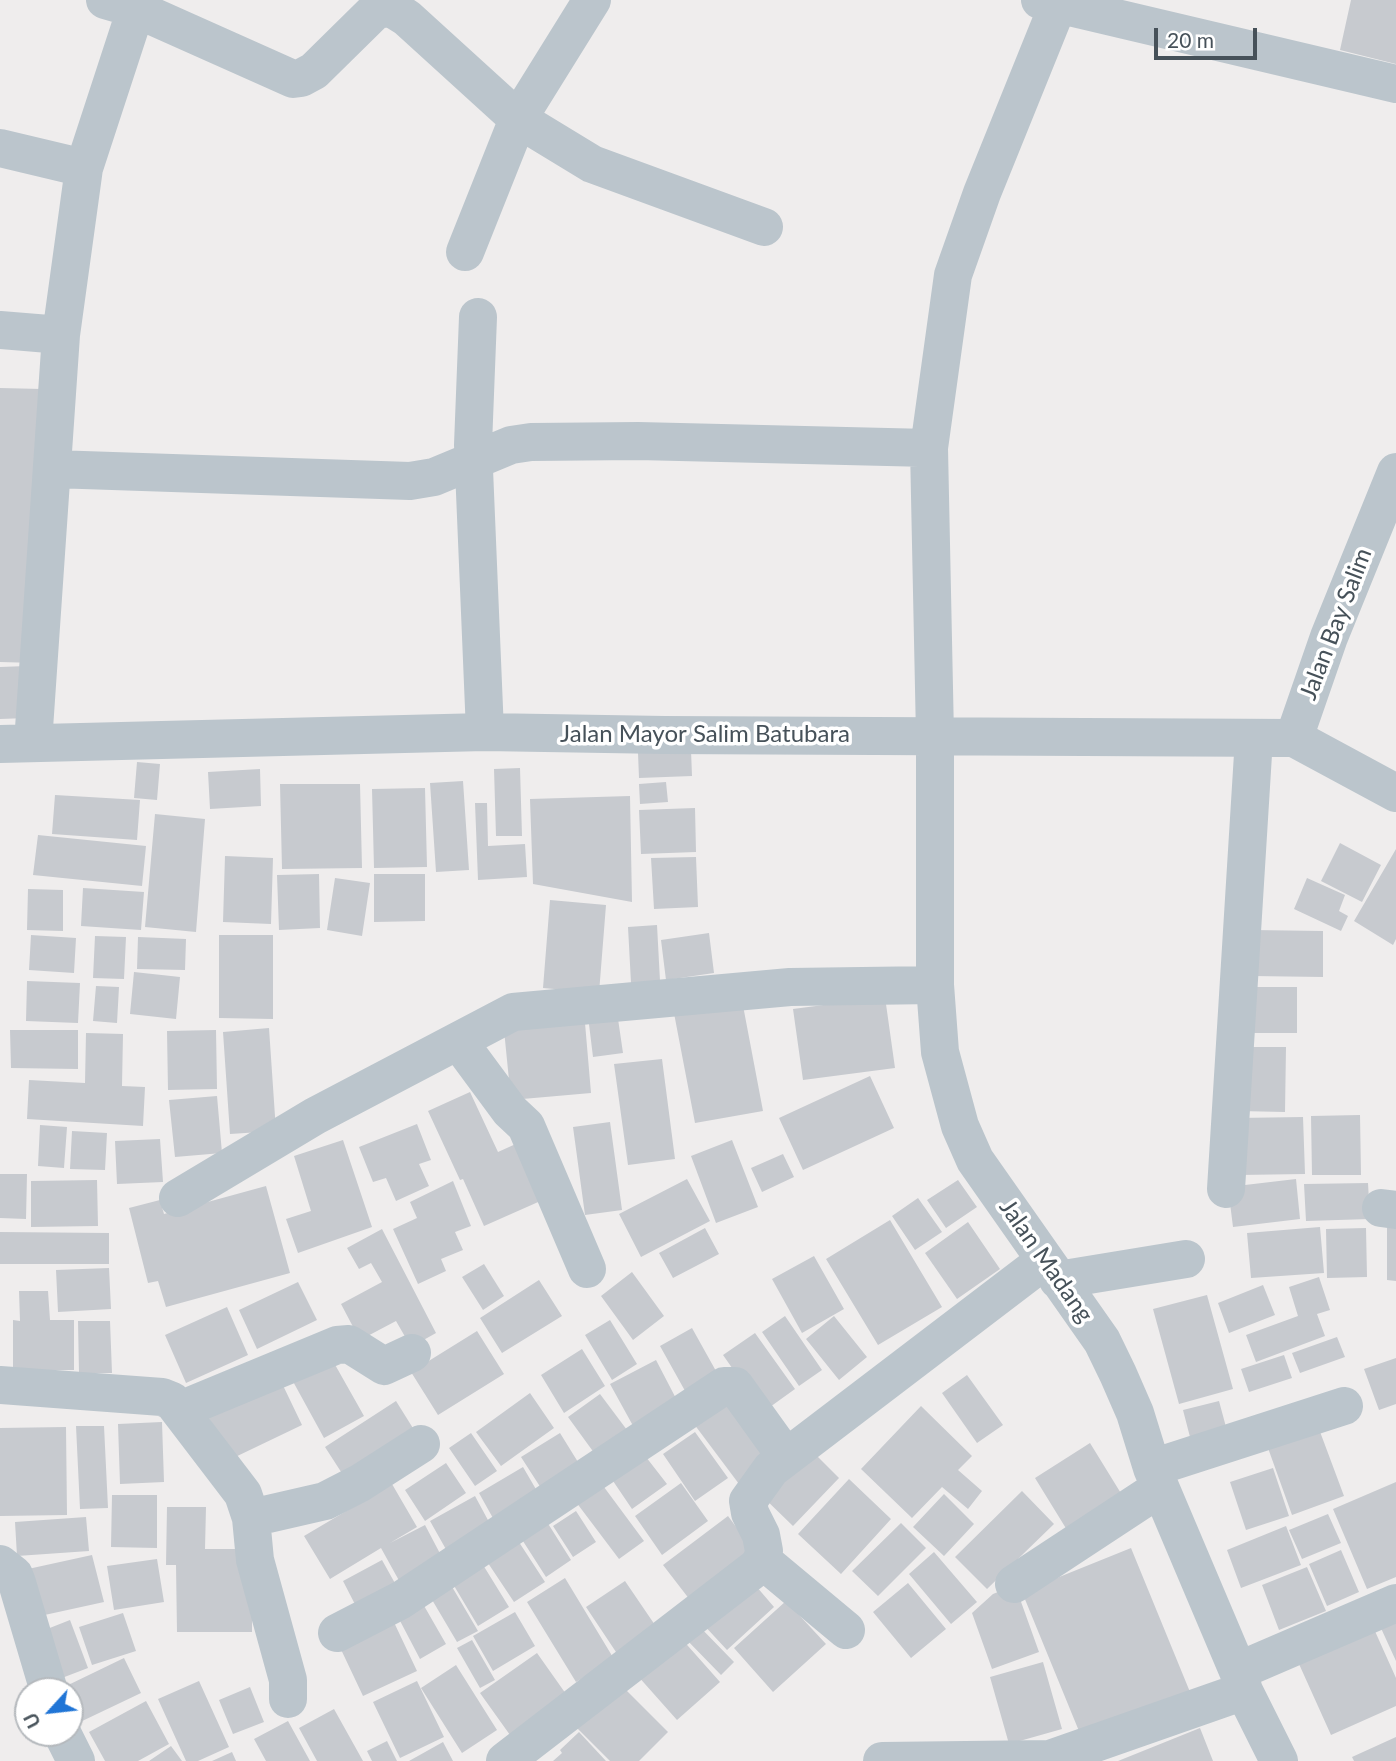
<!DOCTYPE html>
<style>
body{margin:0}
#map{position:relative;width:1396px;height:1761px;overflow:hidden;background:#efeded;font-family:Lato,sans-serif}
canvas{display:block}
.north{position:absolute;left:14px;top:1677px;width:70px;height:70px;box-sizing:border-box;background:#fff;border:2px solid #b5b9bd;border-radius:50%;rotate:243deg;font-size:19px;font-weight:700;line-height:28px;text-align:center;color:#465159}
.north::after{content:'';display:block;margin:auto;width:24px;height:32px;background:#2075d6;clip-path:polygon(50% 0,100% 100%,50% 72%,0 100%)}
.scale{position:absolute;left:1154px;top:28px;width:103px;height:32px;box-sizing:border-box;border:4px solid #465159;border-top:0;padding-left:9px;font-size:21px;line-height:24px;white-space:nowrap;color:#465159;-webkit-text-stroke:5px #fff;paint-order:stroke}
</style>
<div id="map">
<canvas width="1396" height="1761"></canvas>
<div class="north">U</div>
<div class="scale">20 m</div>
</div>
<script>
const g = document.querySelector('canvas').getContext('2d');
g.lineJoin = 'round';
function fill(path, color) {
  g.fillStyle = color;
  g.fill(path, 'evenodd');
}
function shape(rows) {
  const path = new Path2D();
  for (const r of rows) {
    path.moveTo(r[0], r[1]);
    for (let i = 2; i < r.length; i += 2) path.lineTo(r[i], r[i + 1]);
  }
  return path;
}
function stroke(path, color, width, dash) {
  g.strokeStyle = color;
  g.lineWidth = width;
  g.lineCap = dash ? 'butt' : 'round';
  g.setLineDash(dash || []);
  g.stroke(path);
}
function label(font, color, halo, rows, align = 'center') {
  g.font = font + ' Lato,sans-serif';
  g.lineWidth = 7;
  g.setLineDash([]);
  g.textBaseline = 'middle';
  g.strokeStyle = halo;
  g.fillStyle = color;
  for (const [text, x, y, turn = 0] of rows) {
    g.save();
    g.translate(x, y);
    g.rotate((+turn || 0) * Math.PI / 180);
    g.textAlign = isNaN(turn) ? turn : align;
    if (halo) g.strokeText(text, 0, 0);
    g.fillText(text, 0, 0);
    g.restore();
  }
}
fill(shape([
 [1351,0,1396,0,1396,64,1340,50],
 [0,388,42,389,36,663,0,662],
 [27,666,27,718,0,719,0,667],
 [691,750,692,776,639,778,638,753],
 [137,762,160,764,157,800,134,798],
 [520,768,522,836,496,836,494,769],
 [260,769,261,806,210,809,208,772],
 [463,781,469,870,436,872,430,783],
 [666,782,668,802,640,804,639,784],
 [280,784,360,784,362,868,282,869],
 [425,788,427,867,374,868,372,789],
 [55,795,140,800,137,840,52,834],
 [630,796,632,902,533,884,530,799],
 [475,803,487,803,488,846,525,844,527,877,478,880],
 [695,808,696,852,641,854,639,810],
 [155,814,205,819,196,932,145,927],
 [38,835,146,846,142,886,33,875],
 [1340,843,1381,865,1362,902,1321,881],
 [1396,849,1396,939,1393,945,1354,921],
 [225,856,273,858,271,924,223,922],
 [696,857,698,907,654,909,651,858],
 [319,874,320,928,279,930,277,875],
 [374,874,425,874,425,921,374,922],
 [335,878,370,883,362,936,327,930],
 [1307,878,1345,895,1339,911,1348,916,1341,931,1294,909],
 [83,888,144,892,141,930,81,926],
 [28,889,63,890,63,931,27,930],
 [550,900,606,905,599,993,543,988],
 [657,925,660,981,631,983,628,927],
 [1252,930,1323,931,1323,977,1252,976],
 [709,933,714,973,666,980,661,940],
 [31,935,76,938,74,973,29,970],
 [219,935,273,935,273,1019,219,1018],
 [95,936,126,937,124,979,93,978],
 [138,937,186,939,185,970,137,969],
 [134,972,180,977,176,1019,130,1014],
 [27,981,80,983,78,1023,26,1021],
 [96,986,119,987,117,1023,93,1021],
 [1249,987,1297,987,1297,1033,1248,1033],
 [741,995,763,1111,695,1123,673,1008],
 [885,997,895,1068,803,1080,793,1009],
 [617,1012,623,1053,593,1057,588,1016],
 [585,1023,591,1093,511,1100,504,1030],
 [269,1028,276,1131,230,1134,223,1032],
 [10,1030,78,1030,78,1069,11,1068],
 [216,1030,217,1089,168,1090,167,1031],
 [86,1033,123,1034,122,1086,145,1087,143,1126,27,1119,29,1080,85,1083],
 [1240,1047,1286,1047,1285,1112,1239,1111],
 [662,1059,675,1159,628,1165,614,1064],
 [870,1076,894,1128,803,1170,779,1118],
 [470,1092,498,1152,529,1138,554,1195,484,1226,463,1179,460,1180,428,1111],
 [217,1096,222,1153,175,1157,169,1100],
 [1360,1115,1361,1175,1312,1175,1311,1116],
 [1303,1117,1305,1174,1239,1175,1237,1118],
 [610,1122,622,1210,585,1215,573,1127],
 [417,1124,431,1160,419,1164,429,1186,396,1201,386,1178,373,1182,359,1147],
 [40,1125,67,1127,64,1168,38,1166],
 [72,1131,107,1133,105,1170,70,1169],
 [160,1139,163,1182,117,1184,115,1141],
 [343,1140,372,1227,298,1253,286,1219,311,1211,294,1156],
 [732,1140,758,1207,716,1223,691,1156],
 [783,1154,794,1177,762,1192,751,1168],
 [0,1174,27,1174,26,1219,0,1218],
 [687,1179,710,1221,641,1257,619,1214],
 [1296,1179,1300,1219,1233,1227,1228,1187],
 [97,1180,98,1226,31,1227,31,1181],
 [958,1180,977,1207,946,1228,927,1200],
 [453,1181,471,1226,455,1232,463,1250,441,1259,446,1271,418,1284,393,1229,417,1218,410,1202],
 [1368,1183,1370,1219,1306,1221,1304,1184],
 [266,1186,290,1273,166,1307,158,1281,148,1283,129,1208,160,1200,164,1214],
 [918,1198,942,1232,915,1250,892,1216],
 [890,1220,942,1307,878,1345,826,1259],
 [968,1222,1000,1269,957,1299,925,1253],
 [1387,1224,1396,1224,1396,1281,1387,1280],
 [1320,1227,1324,1273,1251,1278,1247,1233],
 [705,1228,719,1254,673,1278,659,1253],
 [1366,1228,1367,1277,1327,1278,1326,1229],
 [382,1229,436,1333,411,1347,396,1321,360,1340,341,1304,382,1282,371,1263,359,1269,347,1248],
 [0,1232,109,1233,109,1264,0,1264],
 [814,1256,844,1309,802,1333,772,1279],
 [484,1264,504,1296,483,1310,462,1277],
 [109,1268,111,1309,58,1312,56,1270],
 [632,1272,664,1316,633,1340,601,1296],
 [1319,1277,1330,1310,1317,1314,1325,1336,1256,1362,1246,1335,1298,1316,1289,1287],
 [539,1280,562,1316,502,1353,480,1318],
 [298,1282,317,1320,257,1349,239,1310],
 [1263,1285,1275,1315,1229,1333,1218,1303],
 [19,1291,48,1291,50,1320,74,1320,74,1370,13,1370,13,1320,20,1321],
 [1207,1295,1233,1389,1179,1404,1153,1309],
 [227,1307,248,1355,186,1383,165,1335],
 [785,1316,822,1370,799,1386,762,1332],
 [834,1316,867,1357,839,1380,806,1339],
 [610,1320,637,1364,612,1380,585,1335],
 [78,1321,110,1321,112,1373,79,1373],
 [692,1328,721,1380,689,1398,660,1346],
 [477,1331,504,1374,438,1415,411,1372],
 [755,1333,795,1389,763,1412,723,1355],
 [1337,1337,1345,1357,1300,1373,1292,1353],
 [582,1349,605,1386,564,1413,541,1375],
 [329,1354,364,1416,324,1438,290,1376],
 [1284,1355,1292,1378,1249,1392,1241,1369],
 [1396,1358,1396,1404,1379,1410,1364,1369],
 [656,1360,682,1410,637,1433,610,1384],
 [278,1375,302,1425,229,1460,205,1410],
 [967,1375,1003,1425,977,1443,942,1393],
 [730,1385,771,1460,739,1484,688,1416],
 [530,1393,554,1428,501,1466,476,1432],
 [600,1394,633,1438,600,1461,568,1417],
 [396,1401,416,1433,345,1478,325,1447],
 [1219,1401,1226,1427,1190,1437,1183,1410],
 [921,1406,972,1456,958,1470,982,1491,968,1509,942,1487,912,1518,861,1469],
 [162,1422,164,1482,120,1484,118,1424],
 [76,1426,104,1426,108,1508,80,1509],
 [66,1427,67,1515,0,1516,0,1428],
 [1319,1429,1344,1496,1292,1515,1268,1448],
 [695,1432,728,1478,695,1501,663,1454],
 [471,1433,497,1471,475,1486,449,1448],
 [560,1433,586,1475,548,1499,521,1457],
 [1090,1443,1122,1495,1067,1530,1035,1478],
 [808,1447,839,1478,793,1526,761,1495],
 [646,1457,667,1484,632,1509,611,1478],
 [446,1463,466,1493,425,1521,405,1490],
 [523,1467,544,1503,499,1529,479,1493],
 [1273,1468,1289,1516,1246,1530,1230,1482],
 [849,1479,891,1519,841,1574,798,1534],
 [1396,1482,1396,1577,1367,1589,1333,1509],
 [601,1483,644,1541,619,1559,576,1502],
 [681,1483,708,1521,662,1555,635,1516],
 [392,1484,417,1527,390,1543,425,1525,445,1563,402,1586,381,1548,330,1579,304,1536],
 [1022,1491,1054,1524,987,1589,955,1557],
 [944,1494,974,1524,944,1556,913,1527],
 [112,1495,157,1495,157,1548,111,1547],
 [475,1496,496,1535,452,1560,430,1521],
 [167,1507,206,1507,205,1549,252,1549,252,1632,177,1632,176,1565,166,1565],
 [576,1511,596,1542,573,1557,553,1526],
 [1328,1514,1341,1543,1302,1559,1289,1530],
 [728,1516,754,1551,690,1600,663,1565],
 [86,1517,89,1551,17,1556,15,1522],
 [547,1522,571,1560,546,1577,521,1538],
 [901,1523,926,1548,878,1596,852,1571],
 [1286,1526,1301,1565,1241,1588,1227,1550],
 [515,1536,545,1582,514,1602,484,1557],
 [1131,1548,1190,1692,1081,1736,1022,1592],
 [1341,1550,1359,1592,1327,1606,1309,1564],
 [934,1552,977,1602,951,1624,909,1574],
 [92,1555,104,1602,40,1616,28,1569],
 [157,1559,164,1602,114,1610,107,1566],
 [382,1560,401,1594,361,1616,343,1581],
 [480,1560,509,1607,478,1626,450,1579],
 [1307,1567,1326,1611,1279,1630,1262,1585],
 [565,1578,614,1659,576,1682,527,1602],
 [750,1579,774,1607,727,1650,701,1622],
 [625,1581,657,1628,618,1655,586,1607],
 [908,1583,946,1629,911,1658,873,1612],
 [451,1585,478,1631,457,1642,431,1598],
 [1015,1585,1039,1652,992,1669,972,1613,993,1594],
 [786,1601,826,1644,773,1692,734,1648],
 [423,1604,446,1644,420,1659,398,1617],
 [515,1612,535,1646,493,1671,473,1636],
 [123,1613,136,1651,92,1665,79,1627],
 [391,1616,417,1671,363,1696,337,1641],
 [1396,1619,1396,1661,1380,1626],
 [70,1620,88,1668,54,1681,37,1633],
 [696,1623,734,1662,721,1675,683,1636],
 [1374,1629,1396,1678,1396,1706,1331,1735,1299,1664],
 [680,1637,720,1682,677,1720,637,1675],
 [472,1640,495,1680,480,1688,457,1648],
 [537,1653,566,1694,510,1735,480,1693],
 [124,1658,141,1693,78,1723,70,1705,70,1691,63,1691,62,1688],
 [1043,1662,1062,1729,1009,1744,990,1677],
 [456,1665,497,1730,462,1753,421,1688],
 [199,1681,229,1747,198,1761,186,1761,158,1699],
 [417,1681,444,1737,400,1758,373,1702],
 [617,1681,668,1732,639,1761,610,1761,573,1724],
 [250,1687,264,1722,233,1734,219,1700],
 [146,1701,169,1744,138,1761,105,1761,89,1732],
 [334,1709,363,1761,317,1761,299,1728],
 [288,1721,310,1761,266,1761,254,1739],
 [1200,1728,1213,1761,1118,1761],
 [579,1732,606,1761,553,1761,562,1753,560,1750],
 [1396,1737,1396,1761,1354,1761,1352,1757],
 [387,1741,397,1761,372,1761,367,1751],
 [443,1742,453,1761,409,1761],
 [171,1746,182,1761,149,1761],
 [232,1752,236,1761,212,1761]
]), '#c7cacf');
stroke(shape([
 [105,0,136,9,293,79,301,78,314,71,376,10,391,8,407,18,518,119,592,164,764,227],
 [1040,0,1396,84],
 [1060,0,982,193,953,275,929,448,935,736,935,985,940,1052,960,1126,975,1160,1102,1341,1118,1374,1135,1413,1152,1468,1238,1671,1244,1691,1279,1761],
 [0,148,84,168],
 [465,252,518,119,592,0],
 [478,317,473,445,485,732],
 [0,330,61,335],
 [53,469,410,481,434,477,511,445,531,442,638,441,929,448],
 [1294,738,1329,637,1396,472],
 [33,743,61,335,84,168,136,9,141,0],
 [0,744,485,732,665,735,1294,738,1396,793],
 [459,1042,510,1111,526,1126,587,1269],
 [1226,1189,1254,738],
 [178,1198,315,1116,513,1012,790,987,935,985],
 [1381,1208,1396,1210],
 [1058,1280,1186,1259],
 [0,1385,162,1397,172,1401,243,1494,251,1518,255,1560,288,1680,288,1699],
 [180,1410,337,1345,349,1344,384,1366,412,1353],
 [1152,1468,1344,1406],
 [251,1518,325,1501,360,1483,421,1444],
 [762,1560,846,1630],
 [0,1564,14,1575,17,1583,49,1691],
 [1014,1584,1160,1488],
 [337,1633,401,1600,724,1386,735,1386,786,1457],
 [1238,1671,1396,1603],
 [62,1733,76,1761],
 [505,1761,757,1567,762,1560,764,1551,761,1535,750,1513,748,1501,771,1469,1044,1261],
 [882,1761,1050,1759,1244,1691]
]), '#bbc5cc', 38);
label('24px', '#465159', '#fff', [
 ["Jalan Bay Salim",1336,624,-69],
 ["Jalan Mayor Salim Batubara",705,734],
 ["Jalan Madang",1046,1261,55]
]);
</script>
